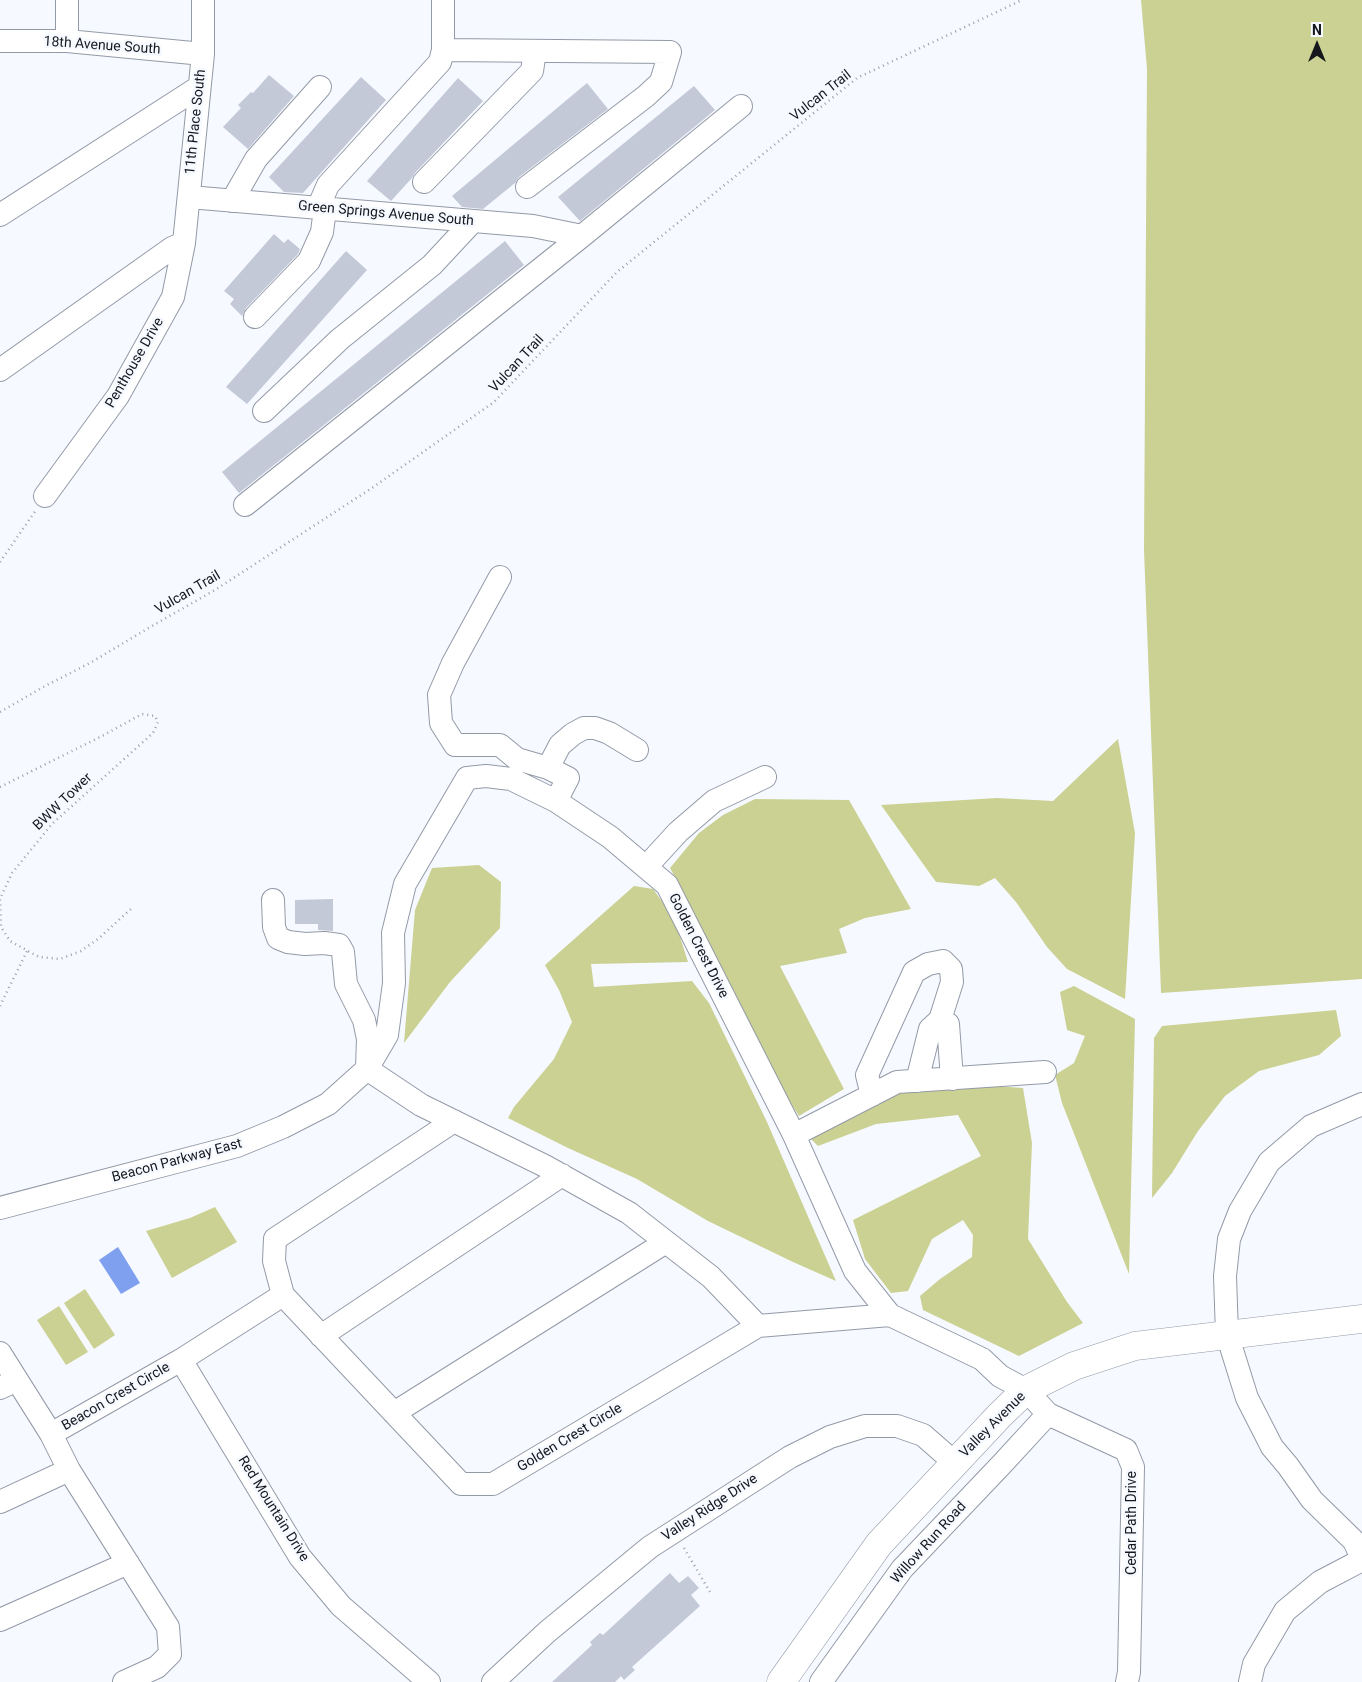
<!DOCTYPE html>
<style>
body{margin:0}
#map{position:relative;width:1362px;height:1682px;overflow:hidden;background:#f6f9ff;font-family:Roboto,sans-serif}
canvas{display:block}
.north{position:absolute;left:1292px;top:20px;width:50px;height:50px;-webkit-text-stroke:4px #f6f9ff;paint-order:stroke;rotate:0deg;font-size:14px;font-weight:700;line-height:20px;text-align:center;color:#15171c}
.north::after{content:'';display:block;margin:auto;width:18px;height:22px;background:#15171c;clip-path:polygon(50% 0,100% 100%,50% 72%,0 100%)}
</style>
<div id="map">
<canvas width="1362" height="1682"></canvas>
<div class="north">N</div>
</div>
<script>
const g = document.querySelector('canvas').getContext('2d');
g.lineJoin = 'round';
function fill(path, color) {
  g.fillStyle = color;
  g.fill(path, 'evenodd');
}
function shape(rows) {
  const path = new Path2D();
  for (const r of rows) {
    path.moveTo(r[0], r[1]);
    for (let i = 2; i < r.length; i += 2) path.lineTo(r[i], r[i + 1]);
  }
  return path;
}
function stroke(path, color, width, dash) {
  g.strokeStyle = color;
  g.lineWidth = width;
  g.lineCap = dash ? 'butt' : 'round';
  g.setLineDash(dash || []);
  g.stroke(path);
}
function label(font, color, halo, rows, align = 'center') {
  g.font = font + ' Roboto,sans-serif';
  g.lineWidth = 5;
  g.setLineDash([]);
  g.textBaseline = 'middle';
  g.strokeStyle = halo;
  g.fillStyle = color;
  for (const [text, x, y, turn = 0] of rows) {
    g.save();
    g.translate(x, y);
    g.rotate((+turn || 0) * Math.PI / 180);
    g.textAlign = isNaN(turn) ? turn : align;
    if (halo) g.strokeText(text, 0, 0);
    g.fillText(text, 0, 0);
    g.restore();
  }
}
fill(shape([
 [1141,0,1362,0,1362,979,1161,993,1144,550,1147,69],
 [1118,739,1135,833,1125,999,1067,969,1047,947,1016,902,995,878,979,886,936,882,881,805,997,798,1053,801],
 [755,799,849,800,911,909,865,918,839,929,847,953,780,966,844,1089,799,1116,766,1065,718,960,670,868,699,833,723,815],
 [479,865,501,882,500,928,450,982,404,1043,415,910,432,868],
 [634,886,653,889,674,918,688,962,591,964,594,987,692,981,709,1003,767,1122,836,1281,793,1262,708,1221,637,1179,568,1148,508,1118,514,1107,554,1059,572,1022,559,990,545,965],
 [1074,986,1135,1019,1129,1274,1062,1103,1055,1075,1074,1063,1085,1036,1067,1030,1060,992],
 [1336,1010,1341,1036,1319,1055,1259,1071,1225,1096,1198,1131,1172,1173,1152,1198,1154,1038,1162,1026],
 [966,1084,1023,1088,1032,1143,1028,1239,1067,1302,1083,1323,1019,1356,923,1310,920,1296,940,1279,972,1257,973,1235,963,1220,932,1239,908,1291,891,1293,865,1259,853,1220,981,1156,958,1115,876,1124,818,1146,808,1136,891,1094],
 [215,1207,237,1242,172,1278,146,1231,190,1218],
 [85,1289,115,1335,94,1349,64,1303],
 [59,1306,88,1352,66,1365,37,1320]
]), '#cad192');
fill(shape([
 [118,1247,140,1283,121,1294,99,1260]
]), '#7ea0ef');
fill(shape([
 [269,75,294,96,248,149,223,127,241,108,238,105,251,92,253,93],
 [361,77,386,100,303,193,284,192,269,177],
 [458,78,483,101,415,173,411,179,391,201,367,181],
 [587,83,608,109,519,177,515,183,483,209,462,207,452,196],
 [694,86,715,110,580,221,558,197],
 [274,234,284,243,288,239,300,249,298,254,246,308,242,316,230,304,234,299,224,291],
 [505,241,524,265,239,493,222,472],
 [346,251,367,270,247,404,226,387],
 [333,899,333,931,318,930,318,924,295,924,295,900],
 [670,1573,679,1583,688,1576,699,1588,691,1595,700,1606,632,1667,635,1670,624,1680,621,1676,615,1682,552,1682,592,1645,590,1642,600,1633,603,1635]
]), '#c3c9d7');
const minor = shape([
 [0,41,67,41,203,54],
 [67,41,67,0],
 [443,50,670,52,661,82,646,96,527,187],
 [424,182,532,71,535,51],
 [189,197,533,226,582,236],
 [232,201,256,159,320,87],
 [318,208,328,185,440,62,443,50,443,0],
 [0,215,199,87],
 [255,317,309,261,322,232,325,209],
 [0,370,172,248,184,243],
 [264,411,340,339,432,265,473,221],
 [45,496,118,396,173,297,184,243,203,54,203,0],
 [245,505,582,236,741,106],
 [500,577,453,663,439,695,441,723,455,745,500,745,517,759,548,768,568,778,556,801],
 [548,768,560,745,573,734,584,728,595,728,609,733,637,750],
 [646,867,678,832,714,801,765,777],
 [273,900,274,927,278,938,288,942,305,944,324,943,339,945,343,952,346,984,364,1020,368,1039,367,1068],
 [367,1069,421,1105,545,1166,629,1213,711,1277,758,1326],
 [917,1081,930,1029,940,1020,948,1024,952,1079],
 [872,1095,867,1075,914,972,928,964,943,961,951,969,952,982,940,1020],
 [1362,1104,1311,1126,1269,1162,1240,1211,1229,1239,1225,1276,1227,1334,1247,1398,1272,1447,1288,1466,1312,1500,1354,1541,1362,1558],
 [454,1121,275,1239,274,1261,283,1295,461,1484,493,1484,758,1326,890,1315],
 [794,1135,897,1082,1045,1072],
 [0,1208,237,1146,283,1127,328,1104,367,1069,387,1035,394,983,393,933,405,884,467,778,486,776,511,779,556,801,610,837,667,885,794,1135,855,1271,890,1315,982,1359,1000,1376,1026,1390,1048,1414,1126,1450,1133,1467,1129,1672,1127,1682],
 [321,1336,562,1175],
 [0,1353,17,1380],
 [181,1360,300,1557,341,1606,429,1682],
 [0,1388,17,1380,51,1434,69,1470,168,1627,170,1654,157,1667,124,1682],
 [394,1413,666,1242],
 [51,1434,181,1360,283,1295],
 [0,1502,69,1470],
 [0,1620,128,1563],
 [493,1682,547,1632,650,1547,790,1457,830,1437,865,1426,897,1426,923,1435,955,1463],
 [821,1682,902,1569,1002,1464,1048,1414],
 [1250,1682,1254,1664,1285,1611,1320,1582,1362,1560]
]);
const major = shape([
 [781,1682,879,1544,1000,1415,1026,1390,1074,1366,1135,1346,1362,1319]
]);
stroke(minor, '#939aa7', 24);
stroke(major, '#939aa7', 29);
stroke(shape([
 [0,562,36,510],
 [0,712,45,686,90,663,152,626,215,590,372,488,494,402,617,272,857,78,1022,0],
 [0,787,104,735,142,714,155,716,158,722,153,733,52,824,12,873,0,899,1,927,10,941,28,951,39,957,60,959,81,951,98,939,133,907],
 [0,1006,27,951],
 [684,1548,710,1592]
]), '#9c9fa4', 2.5, [1, 4]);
stroke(minor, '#fff', 22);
stroke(major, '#fff', 28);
label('14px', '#15171c', '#f6f9ff', [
 ["18th Avenue South",102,46,4],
 ["Vulcan Trail",821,96,-38],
 ["11th Place South",196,122,-84],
 ["Green Springs Avenue South",386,214,5],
 ["Penthouse Drive",135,363,-60],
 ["Vulcan Trail",517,364,-47],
 ["Vulcan Trail",188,593,-30],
 ["BWW Tower",63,802,-44],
 ["Golden Crest Drive",698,946,63],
 ["Beacon Parkway East",177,1161,-15],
 ["Beacon Crest Circle",116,1397,-30],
 ["Valley Avenue",993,1425,-45],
 ["Golden Crest Circle",570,1438,-31],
 ["Valley Ridge Drive",710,1508,-33],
 ["Red Mountain Drive",273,1509,58],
 ["Cedar Path Drive",1132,1523,-90],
 ["Willow Run Road",929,1543,-48]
]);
</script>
